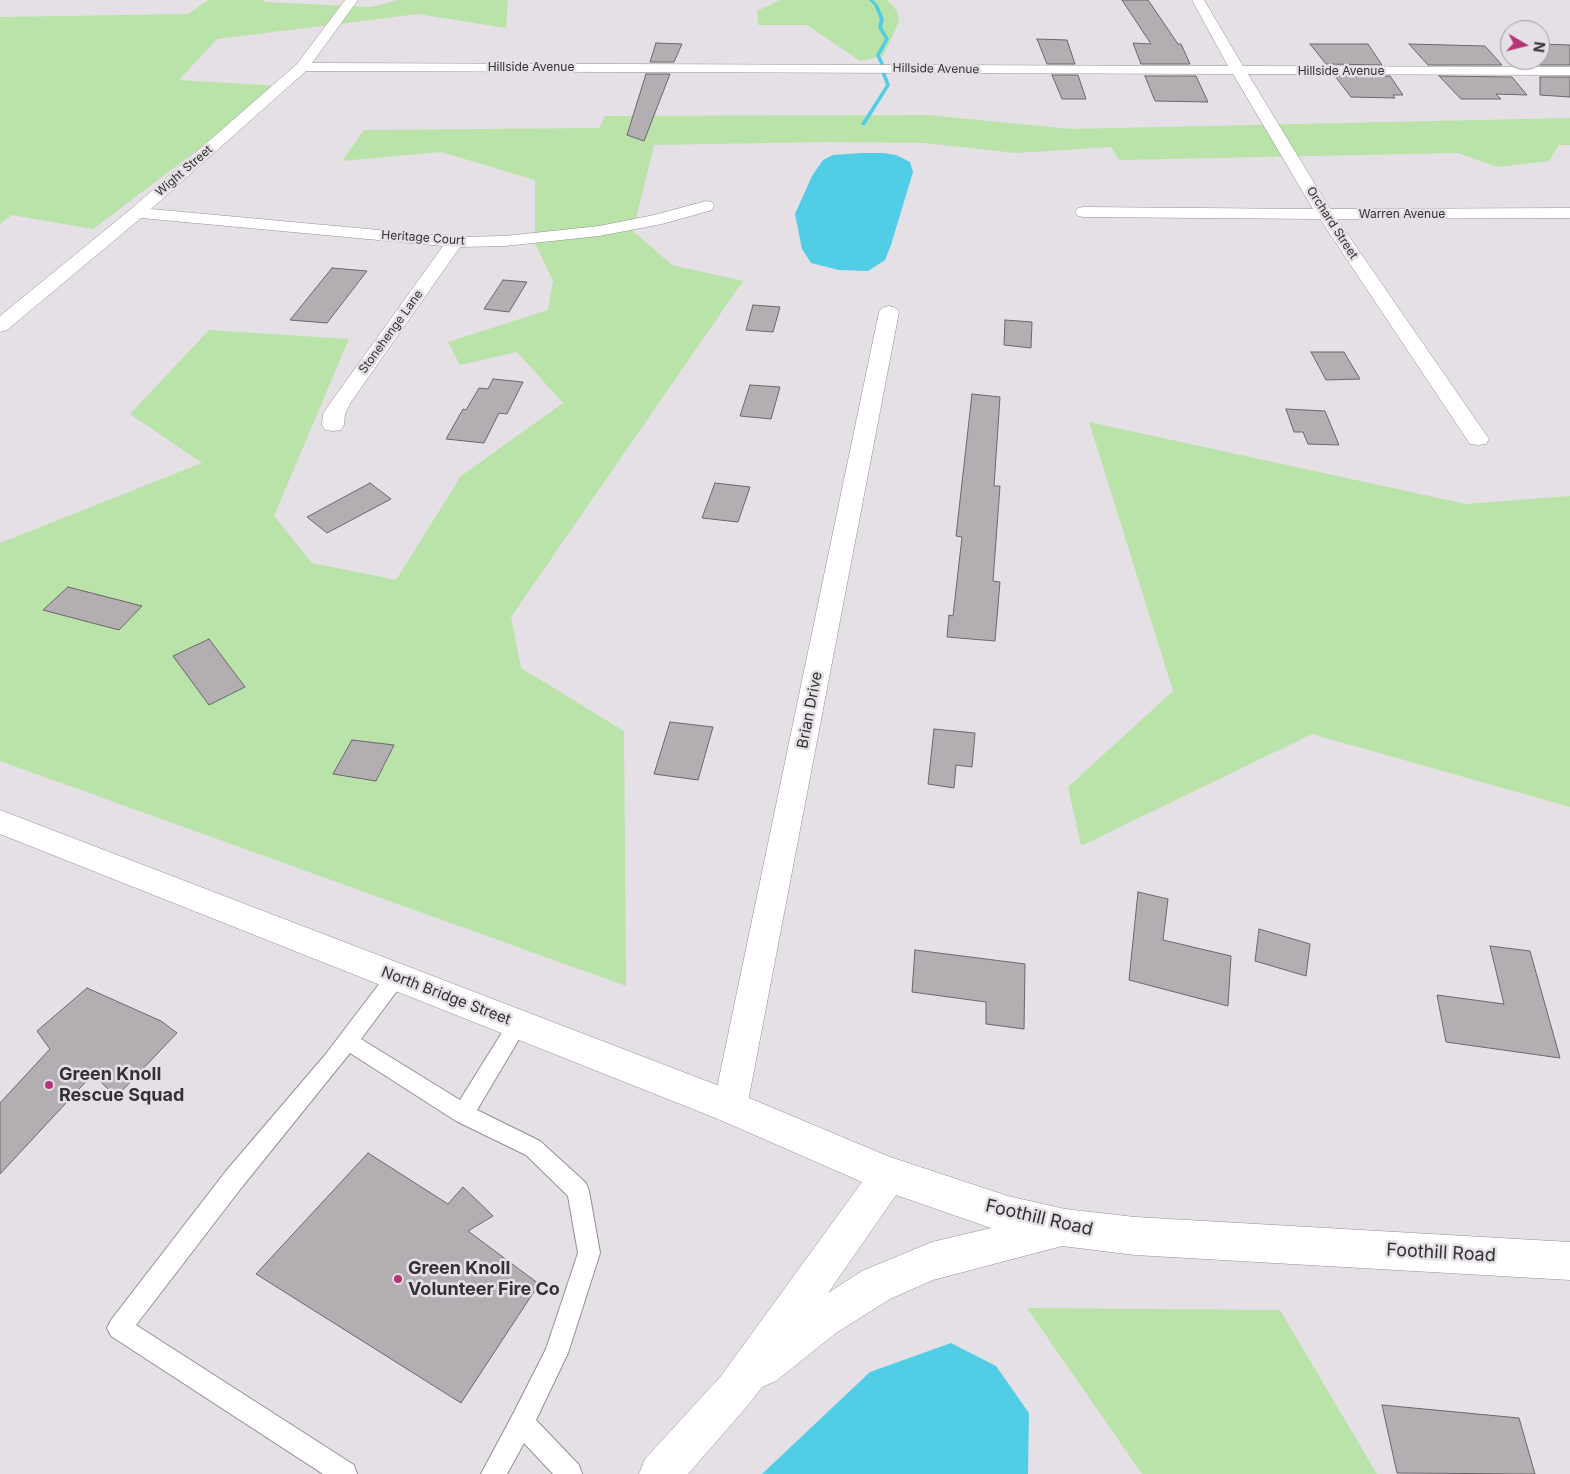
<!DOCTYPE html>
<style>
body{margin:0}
#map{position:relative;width:1570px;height:1474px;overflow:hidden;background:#e5e0e5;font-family:Inter,sans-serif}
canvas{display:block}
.north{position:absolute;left:1500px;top:20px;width:50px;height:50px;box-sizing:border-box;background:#e5e0e5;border:1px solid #9e9a9e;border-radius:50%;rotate:98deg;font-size:14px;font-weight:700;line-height:20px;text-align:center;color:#333133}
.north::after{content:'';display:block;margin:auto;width:18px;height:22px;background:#b83479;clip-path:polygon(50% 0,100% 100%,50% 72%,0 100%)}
</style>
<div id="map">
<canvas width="1570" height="1474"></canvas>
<div class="north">N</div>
</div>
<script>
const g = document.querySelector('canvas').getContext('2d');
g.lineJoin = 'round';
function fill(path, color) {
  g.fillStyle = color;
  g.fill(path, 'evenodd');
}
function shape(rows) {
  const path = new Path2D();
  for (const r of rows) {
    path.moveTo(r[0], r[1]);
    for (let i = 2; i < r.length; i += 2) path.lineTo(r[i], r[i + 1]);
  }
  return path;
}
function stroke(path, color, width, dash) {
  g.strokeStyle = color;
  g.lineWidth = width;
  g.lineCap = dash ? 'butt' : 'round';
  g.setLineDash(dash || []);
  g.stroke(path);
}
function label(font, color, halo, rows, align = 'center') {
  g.font = font + ' Inter,sans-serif';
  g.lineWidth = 5;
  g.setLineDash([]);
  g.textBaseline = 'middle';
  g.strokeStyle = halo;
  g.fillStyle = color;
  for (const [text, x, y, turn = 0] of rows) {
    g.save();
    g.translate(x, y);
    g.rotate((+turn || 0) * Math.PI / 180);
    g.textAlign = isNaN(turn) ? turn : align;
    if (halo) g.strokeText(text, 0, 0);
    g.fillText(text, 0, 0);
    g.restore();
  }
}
fill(shape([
 [208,0,265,0,264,2,371,7,399,0,508,0,506,28,418,14,217,39,179,80,279,86,269,96,93,229,12,215,0,224,0,17,188,14],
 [780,0,887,0,897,11,899,22,883,56,860,61,807,25,758,25,757,11],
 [927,115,1071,129,1570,118,1570,145,1559,145,1549,161,1497,167,1458,153,1119,160,1111,147,1016,153,925,143,825,142,654,145,633,231,672,265,743,281,511,617,521,668,624,731,626,986,0,761,0,543,202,463,130,414,209,330,349,339,274,516,312,563,396,580,461,476,563,403,517,352,460,365,448,342,548,310,553,281,535,243,535,180,441,152,342,161,364,130,599,128,605,116],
 [1089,422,1466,504,1570,496,1570,807,1312,734,1081,846,1068,787,1173,691],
 [1027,1308,1280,1310,1377,1474,1142,1474]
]), '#b9e3a8');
fill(shape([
 [861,153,883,153,896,155,910,162,913,172,891,245,885,260,868,271,839,270,811,263,802,249,795,214,812,176,823,160,833,155],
 [951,1343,996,1366,1029,1413,1028,1474,762,1474,870,1372]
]), '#51cee5');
fill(shape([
 [869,0,873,0,878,5,884,19,882,27,889,39,880,55,885,66,883,67,881,66,876,55,885,39,878,27,880,19,874,5,869,0],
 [883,71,885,72,890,85,865,125,861,125,861,124,886,85,881,72,883,71]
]), '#51cee5');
const building = shape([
 [1122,0,1148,0,1178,44,1181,44,1190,64,1141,64,1133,43,1151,44,1122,0],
 [1037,39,1067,40,1075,64,1047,64,1037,39],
 [656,43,682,44,674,62,650,62,656,43],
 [1310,44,1368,44,1382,65,1326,64,1310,44],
 [1409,44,1485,46,1502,65,1428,65,1409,44],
 [1540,44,1570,45,1570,65,1540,65,1540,44],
 [646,74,670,74,644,141,627,135,646,74],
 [1052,75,1078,75,1086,99,1062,99,1052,75],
 [1145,76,1196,76,1208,102,1155,101,1145,76],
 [1335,76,1390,76,1403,95,1393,95,1395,98,1351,97,1335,76],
 [1439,76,1512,77,1527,95,1496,94,1501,99,1461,99,1439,76],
 [1540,77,1570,77,1570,97,1540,95,1540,77],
 [332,268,367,271,327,323,290,320,332,268],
 [503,280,527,282,509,312,484,309,503,280],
 [753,305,780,307,773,332,746,330,753,305],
 [1005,320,1032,322,1031,348,1004,345,1005,320],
 [1311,352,1344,352,1360,379,1326,380,1311,352],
 [493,379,523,382,507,414,499,413,484,443,446,439,463,409,466,410,479,388,488,389,493,379],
 [750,385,780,387,771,419,740,416,750,385],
 [972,394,1000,397,994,486,1000,486,993,581,1000,582,995,641,947,637,949,615,953,616,962,537,956,536,972,394],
 [1286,409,1325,411,1339,445,1308,444,1303,432,1294,432,1286,409],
 [370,483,391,499,327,533,307,517,370,483],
 [715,483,750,487,738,522,702,518,715,483],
 [68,587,142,606,119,630,43,610,68,587],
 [209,639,245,687,209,705,173,656,209,639],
 [670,722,713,727,698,780,654,774,670,722],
 [934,729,975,733,972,767,956,765,954,788,928,784,934,729],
 [352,740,394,745,376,781,333,774,352,740],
 [1138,892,1168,899,1163,940,1231,956,1228,1006,1129,980,1138,892],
 [1259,929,1310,944,1306,976,1255,961,1259,929],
 [1490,946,1530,951,1560,1058,1446,1042,1437,995,1504,1004,1490,946],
 [915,950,1025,964,1024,1029,986,1024,986,1002,912,992,915,950],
 [87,988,161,1021,177,1033,116,1097,93,1074,0,1174,0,1103,50,1049,37,1031,87,988],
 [368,1153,448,1204,463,1187,493,1216,468,1231,539,1284,461,1403,256,1274,368,1153],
 [1382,1405,1519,1418,1535,1474,1397,1473,1382,1405]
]);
fill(building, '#b3aeb2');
stroke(building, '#6c676b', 1);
const lane = shape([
 [396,969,403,971,406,977,403,983,361,1039,460,1100,511,1018,518,1015,525,1018,528,1024,477,1110,540,1141,586,1183,589,1191,600,1253,568,1353,536,1420,579,1465,582,1474,553,1474,524,1443,507,1474,481,1474,513,1414,546,1349,578,1253,568,1196,526,1155,456,1121,350,1053,242,1187,136,1325,354,1465,357,1474,323,1474,111,1336,107,1328,111,1320,226,1171,325,1055,389,971,396,969]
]);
const street = shape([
 [345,0,358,0,312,63,1228,66,1192,0,1204,0,1243,66,1570,67,1570,75,1248,74,1330,209,1570,208,1570,218,1337,219,1489,439,1486,444,1478,445,1470,444,1320,219,1084,217,1078,216,1075,212,1078,208,1084,207,1313,209,1233,74,306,71,151,209,455,237,505,236,599,226,654,215,706,201,712,202,714,206,712,210,662,224,599,236,505,246,460,247,351,402,345,414,344,425,341,430,333,431,325,430,322,425,323,414,331,402,443,246,141,218,7,330,0,332,0,316,131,209,297,64,345,0],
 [889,306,896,308,899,312,747,1107,742,1119,730,1124,718,1119,713,1107,879,312,882,308,889,306]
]);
const secondary = shape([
 [0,810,730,1090,890,1157,1008,1196,1065,1209,1135,1217,1570,1242,1570,1280,1135,1255,1062,1246,933,1280,890,1299,836,1333,776,1381,762,1387,749,1404,688,1474,639,1474,645,1459,721,1376,862,1182,718,1119,0,834,0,810],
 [896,1195,991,1228,932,1242,862,1271,828,1293,896,1195]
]);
stroke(lane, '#938f93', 2);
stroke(street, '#938f93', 1);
stroke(secondary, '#938f93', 1);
fill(lane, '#fff');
fill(street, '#fff');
fill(secondary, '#fff');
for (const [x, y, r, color] of [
 [49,1085,5,"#b83479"],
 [398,1279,5,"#b83479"]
]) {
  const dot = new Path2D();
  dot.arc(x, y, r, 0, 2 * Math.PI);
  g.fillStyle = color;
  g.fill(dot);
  stroke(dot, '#e5e0e5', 2);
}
label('12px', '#333133', '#e5e0e5', [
 ["Hillside Avenue",531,67],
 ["Hillside Avenue",936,69,1],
 ["Hillside Avenue",1341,71],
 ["Wight Street",184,171,-41],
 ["Warren Avenue",1402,214],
 ["Orchard Street",1332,223,57],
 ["Heritage Court",423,238,4],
 ["Stonehenge Lane",391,332,-54]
]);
label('15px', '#333133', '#e5e0e5', [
 ["Brian Drive",810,710,-79],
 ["North Bridge Street",446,996,21]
]);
label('bold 18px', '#333133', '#e5e0e5', [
 ["Green Knoll",59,1075],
 ["Rescue Squad",59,1096],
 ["Green Knoll",408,1269],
 ["Volunteer Fire Co",408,1290]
], 'left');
label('18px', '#333133', '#e5e0e5', [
 ["Foothill Road",1039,1218,13],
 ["Foothill Road",1441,1253,3]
]);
</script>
